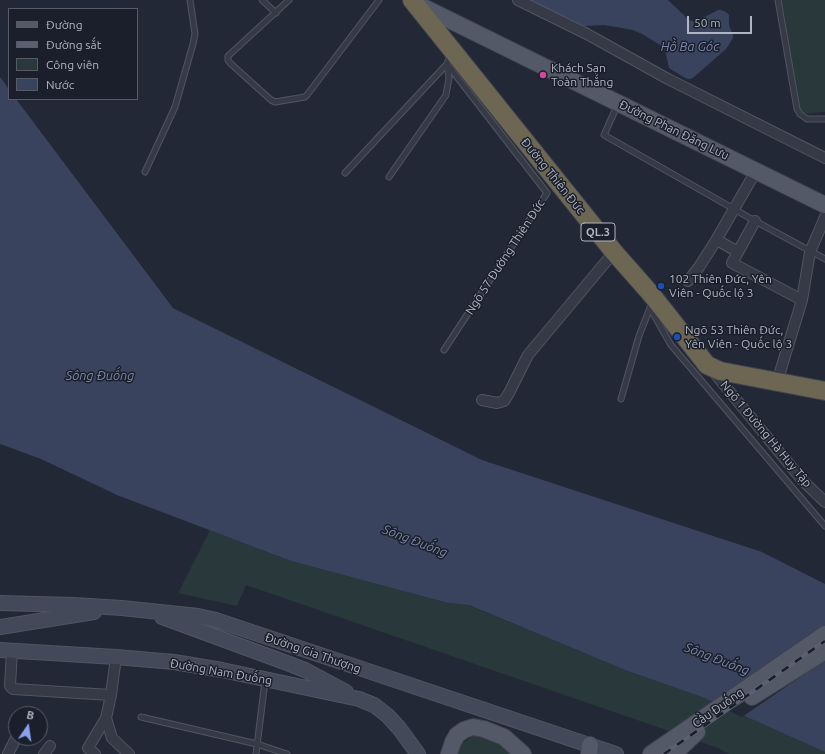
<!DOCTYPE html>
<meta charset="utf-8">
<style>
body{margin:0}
#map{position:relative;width:825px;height:754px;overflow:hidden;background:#222836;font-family:Ubuntu,sans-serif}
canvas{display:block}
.legend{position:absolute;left:8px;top:8px;width:130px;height:92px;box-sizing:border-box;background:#1b1f2b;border:1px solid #575b68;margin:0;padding:5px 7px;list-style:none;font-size:12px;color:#b0b5c3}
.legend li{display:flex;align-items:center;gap:8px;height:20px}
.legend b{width:20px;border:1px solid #575b68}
.north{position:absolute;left:8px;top:706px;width:40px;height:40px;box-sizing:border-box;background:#1b1f2b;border:1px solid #575b68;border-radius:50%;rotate:13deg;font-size:11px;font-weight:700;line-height:16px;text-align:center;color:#b0b5c3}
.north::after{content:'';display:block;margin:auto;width:14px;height:18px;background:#8ba2ed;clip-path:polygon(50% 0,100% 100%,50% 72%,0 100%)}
.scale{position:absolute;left:687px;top:16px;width:65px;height:18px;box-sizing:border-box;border:2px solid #b0b5c3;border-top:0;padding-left:5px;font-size:12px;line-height:14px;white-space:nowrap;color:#b0b5c3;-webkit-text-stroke:3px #1b1f2b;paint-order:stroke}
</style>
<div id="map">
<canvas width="825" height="754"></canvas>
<ul class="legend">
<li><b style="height:5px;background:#545967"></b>Đường</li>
<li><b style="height:5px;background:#5a606f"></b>Đường sắt</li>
<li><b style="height:11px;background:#28383b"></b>Công viên</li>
<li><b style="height:11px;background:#39435e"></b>Nước</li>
</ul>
<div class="north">B</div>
<div class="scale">50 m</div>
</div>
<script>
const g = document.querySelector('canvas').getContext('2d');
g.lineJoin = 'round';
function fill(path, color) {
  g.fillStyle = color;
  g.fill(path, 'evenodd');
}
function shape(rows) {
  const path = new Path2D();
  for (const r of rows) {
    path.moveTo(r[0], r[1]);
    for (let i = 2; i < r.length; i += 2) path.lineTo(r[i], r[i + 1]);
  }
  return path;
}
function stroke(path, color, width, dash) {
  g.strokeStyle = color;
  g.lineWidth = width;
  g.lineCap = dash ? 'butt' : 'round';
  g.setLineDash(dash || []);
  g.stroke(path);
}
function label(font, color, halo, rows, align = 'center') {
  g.font = font + ' Ubuntu,sans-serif';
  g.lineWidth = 3;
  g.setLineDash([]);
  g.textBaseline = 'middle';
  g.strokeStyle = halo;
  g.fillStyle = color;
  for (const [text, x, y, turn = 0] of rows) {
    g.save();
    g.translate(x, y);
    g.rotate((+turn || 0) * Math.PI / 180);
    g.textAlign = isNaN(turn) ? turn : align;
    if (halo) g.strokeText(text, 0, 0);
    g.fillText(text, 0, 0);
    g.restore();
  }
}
fill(shape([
 [776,0,825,0,825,112,800,114],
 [210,530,291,561,448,603,468,605,625,670,702,697,825,752,825,754,729,754,718,748,246,585,237,606,178,593],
 [480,735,498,741,512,754,455,754,461,744,473,736]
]), '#28383b');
fill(shape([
 [526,0,668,0,689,20,695,22,718,10,721,10,726,12,729,15,729,25,733,35,733,38,726,49,694,77,690,79,688,79,685,78,669,68,665,50,660,45,642,34,633,30,604,25,584,26,577,26],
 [0,77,9,89,9,99,16,99,173,308,482,460,762,552,825,584,825,752,702,697,625,670,469,605,448,603,291,561,117,495,41,459,0,444]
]), '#39435e');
fill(shape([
 [825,653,825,660,742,717,729,711]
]), '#222836');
const lane = shape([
 [262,0,276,13],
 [289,0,228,56,228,60,230,63,271,100,275,102,305,97,307,95,379,0],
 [778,0,797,109,800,114,807,119,825,119],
 [617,106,604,135,755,221,825,259],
 [145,172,175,107,193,44,195,34,190,0],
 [345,173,447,64],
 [389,177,446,95,449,78,447,65],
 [651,301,650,308,671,345,825,526],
 [444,350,547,193,447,64,450,55],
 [621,399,639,336,650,308],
 [141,717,257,744,287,754],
 [256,754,265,681]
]);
const street = shape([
 [518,0,587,34,668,79,825,158],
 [755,221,732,263,802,300],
 [717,240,738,252],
 [688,281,699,267,715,242,756,171],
 [712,370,803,481,825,502],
 [777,382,802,300,810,252,825,217],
 [482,400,497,403,504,401,509,393,528,355,614,252],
 [12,651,10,686,13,689,111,695],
 [106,718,112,738,129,754],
 [8,754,16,738],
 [44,754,50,746],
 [95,754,88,748,106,718,111,695,116,657]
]);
const secondary = shape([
 [0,603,74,605,122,608,198,616,216,620,616,754],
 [162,617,287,663,305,670,346,692],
 [0,627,94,612],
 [0,650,116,657,174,662,222,670,359,699,374,705,388,716,399,728,418,754]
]);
const primary = shape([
 [415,3,825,205],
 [752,697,825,651],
 [449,754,453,742,457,735,464,730,473,727,484,729,504,737,523,754],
 [589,754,590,745],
 [651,754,825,634],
 [674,754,697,732]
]);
const highway = shape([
 [412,0,614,252,651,294,707,365,720,371,825,391]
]);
stroke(lane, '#505561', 7);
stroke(street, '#505561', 12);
stroke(secondary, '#505561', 16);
stroke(primary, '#3f4350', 18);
stroke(highway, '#3d424e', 20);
stroke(lane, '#363a47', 5);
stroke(street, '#363a47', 10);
stroke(secondary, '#444959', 14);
stroke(primary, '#545967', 16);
stroke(highway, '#6c6653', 18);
const rail = shape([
 [664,754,825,641]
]);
stroke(rail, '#5a606f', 4);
stroke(rail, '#1b1f2b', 2.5, [8]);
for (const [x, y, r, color] of [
 [543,75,4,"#d1479c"],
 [661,286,4,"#1a4fb4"],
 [677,337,4,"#1a4fb4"]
]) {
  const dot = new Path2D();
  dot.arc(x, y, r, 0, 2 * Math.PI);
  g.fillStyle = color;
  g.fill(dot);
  stroke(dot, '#1b1f2b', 1.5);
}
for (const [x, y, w] of [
 [598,232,34]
]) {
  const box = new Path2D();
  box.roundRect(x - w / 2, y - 9, w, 18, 3);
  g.fillStyle = '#1b1f2b';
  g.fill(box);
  stroke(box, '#b0b5c3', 1);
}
label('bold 11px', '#b0b5c3', null, [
 ["QL.3",598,232]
]);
label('12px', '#b0b5c3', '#1b1f2b', [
 ["Khách Sạn",551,68],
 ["Toàn Thắng",551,82],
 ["102 Thiên Đức, Yên",669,279],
 ["Viên - Quốc lộ 3",669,293],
 ["Ngõ 53 Thiên Đức,",685,330],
 ["Yên Viên - Quốc lộ 3",685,344]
], 'left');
label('12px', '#b0b5c3', '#1b1f2b', [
 ["Đường Phan Đăng Lưu",674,130,26],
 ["Đường Thiên Đức",553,176,51],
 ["Ngõ 57 Đường Thiên Đức",505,257,-57],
 ["Ngõ 1 Đường Hà Huy Tập",766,434,50],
 ["Đường Gia Thượng",313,653,19],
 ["Đường Nam Đuống",221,672,10],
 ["Cầu Đuống",718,708,-35]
]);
label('italic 13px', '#7b87a9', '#1b1f2b', [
 ["Hồ Ba Góc",690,47],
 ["Sông Đuống",100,376],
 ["Sông Đuống",415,541,21],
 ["Sông Đuống",717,659,21]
]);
</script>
